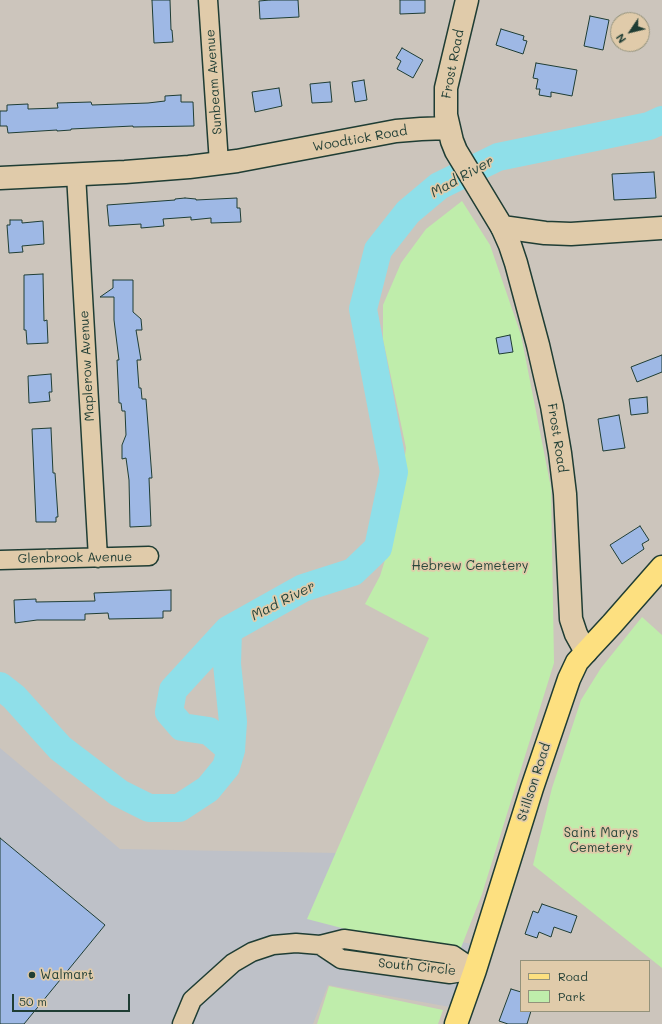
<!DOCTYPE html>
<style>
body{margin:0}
#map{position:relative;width:662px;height:1024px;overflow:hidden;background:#ccc5bc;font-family:Mali,sans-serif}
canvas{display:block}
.legend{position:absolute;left:520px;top:960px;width:130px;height:52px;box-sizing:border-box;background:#e0cbaa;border:1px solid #93927b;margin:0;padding:5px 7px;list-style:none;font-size:12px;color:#1f3d34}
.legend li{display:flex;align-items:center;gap:8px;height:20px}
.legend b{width:20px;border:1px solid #93927b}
.north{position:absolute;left:610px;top:12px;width:40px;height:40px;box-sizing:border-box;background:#e0cbaa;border:1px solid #93927b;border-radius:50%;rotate:235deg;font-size:11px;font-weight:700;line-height:16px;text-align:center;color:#1f3d34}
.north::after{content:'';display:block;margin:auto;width:14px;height:18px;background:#1f3d34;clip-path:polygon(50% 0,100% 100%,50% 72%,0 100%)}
.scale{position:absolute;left:12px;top:994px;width:118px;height:18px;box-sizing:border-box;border:2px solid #1f3d34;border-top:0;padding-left:5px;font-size:12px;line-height:14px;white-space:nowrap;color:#1f3d34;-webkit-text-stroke:3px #e0cbaa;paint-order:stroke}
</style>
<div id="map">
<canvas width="662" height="1024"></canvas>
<ul class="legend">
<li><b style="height:5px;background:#fde080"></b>Road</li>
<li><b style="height:11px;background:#bfedab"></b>Park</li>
</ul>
<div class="north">N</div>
<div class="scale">50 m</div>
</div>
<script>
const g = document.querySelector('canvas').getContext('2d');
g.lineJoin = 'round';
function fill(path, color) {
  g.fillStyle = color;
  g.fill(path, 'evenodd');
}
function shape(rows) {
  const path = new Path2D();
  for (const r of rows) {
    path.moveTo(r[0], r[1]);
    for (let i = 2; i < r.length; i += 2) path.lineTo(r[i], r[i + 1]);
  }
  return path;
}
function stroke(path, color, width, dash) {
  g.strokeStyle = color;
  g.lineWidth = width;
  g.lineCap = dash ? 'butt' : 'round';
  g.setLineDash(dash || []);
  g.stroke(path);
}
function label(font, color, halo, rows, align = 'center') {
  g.font = font + ' Mali,sans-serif';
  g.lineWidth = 3.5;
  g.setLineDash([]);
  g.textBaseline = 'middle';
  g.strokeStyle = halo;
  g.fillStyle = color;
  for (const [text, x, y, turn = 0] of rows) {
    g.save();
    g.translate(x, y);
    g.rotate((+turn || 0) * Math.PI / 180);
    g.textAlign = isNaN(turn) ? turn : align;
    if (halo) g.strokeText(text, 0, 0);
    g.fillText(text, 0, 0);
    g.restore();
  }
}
fill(shape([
 [0,748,120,849,338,853,322,921,473,944,450,1007,328,985,313,1024,0,1024]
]), '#bec1c8');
fill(shape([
 [462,201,490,245,521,335,551,488,554,663,482,894,457,958,307,919,429,638,365,604,380,576,395,528,406,448,383,339,383,305,401,263,426,229],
 [642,617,662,635,662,968,533,865,552,788,581,700,601,668],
 [329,986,443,1010,438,1024,317,1024]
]), '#bfedab');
stroke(shape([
 [228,630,227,664,233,722,231,750],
 [0,686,14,697,60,748,119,793,149,808,179,808,208,789,226,767,231,750,209,731,182,727,169,712,173,690,228,630,303,588,353,572,378,548,394,472,363,309,378,250,408,212,439,186,498,157,649,126,662,120]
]), '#8fdfe9', 28);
const building = shape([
 [152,0,170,0,171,30,172,30,173,42,154,43,152,0],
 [270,0,298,0,299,17,260,19,259,1,270,0],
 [400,0,425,0,425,13,400,14,400,0],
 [590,16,609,20,603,50,584,46,590,16],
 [501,29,524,36,523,40,527,41,523,54,496,45,501,29],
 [402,48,423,60,413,78,397,69,401,61,396,58,402,48],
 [536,63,577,70,572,96,551,92,551,97,539,95,540,89,536,89,538,79,533,78,536,63],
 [364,80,367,100,355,102,352,82,364,80],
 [330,82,332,102,312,103,310,84,330,82],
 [279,88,282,106,255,112,252,92,279,88],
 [181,95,181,102,193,102,194,126,133,127,133,126,71,129,71,130,57,131,57,130,8,133,7,126,0,126,0,111,7,111,7,105,28,104,28,109,58,108,57,103,91,102,92,105,148,103,165,101,165,96,181,95],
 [654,172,656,198,614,200,612,174,654,172],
 [185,198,196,199,196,200,237,198,237,208,240,208,241,222,211,223,211,218,191,220,191,217,163,219,164,226,141,228,141,224,109,226,107,205,175,200,175,199,185,198],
 [10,220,22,220,22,223,43,221,44,244,22,246,23,252,9,253,7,225,10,225,10,220],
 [43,274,44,321,47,320,48,343,27,344,26,330,24,330,24,275,43,274],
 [113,280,133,280,133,312,141,319,142,330,136,330,141,360,137,360,139,388,141,388,142,399,146,399,148,425,152,478,149,478,151,526,130,527,129,480,126,458,122,459,122,445,126,435,125,411,122,411,121,403,119,403,117,360,119,360,114,320,114,297,100,297,113,288,113,280],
 [510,335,513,352,499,354,496,338,510,335],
 [662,355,662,372,637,382,631,367,662,355],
 [51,374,52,392,49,392,50,401,29,403,28,376,51,374],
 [647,397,648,413,631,415,629,399,647,397],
 [619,415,625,448,603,451,598,419,619,415],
 [51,428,53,473,55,473,58,517,56,517,56,522,36,522,32,429,51,428],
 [640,526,649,540,642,544,644,549,622,564,610,545,640,526],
 [171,590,171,611,163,611,163,618,109,619,108,613,85,614,85,620,37,620,15,623,14,600,36,599,36,602,95,601,94,593,171,590],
 [0,838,105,925,24,1024,0,1024,0,838],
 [542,904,577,916,571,933,554,927,551,937,539,932,537,938,525,934,533,911,538,913,542,904],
 [511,989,521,992,521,1011,531,1011,527,1024,508,1024,499,1021,511,989]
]);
fill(building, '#9eb8e5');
stroke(building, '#1f3d34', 1);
const minor = shape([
 [208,0,219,163],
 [76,174,98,558],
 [0,560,149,556],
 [320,945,341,959,450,974,475,970],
 [182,1024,192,1000,233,963,252,952,273,945,296,943,320,945,344,939,453,955,475,970]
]);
const tertiary = shape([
 [502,227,510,245,516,263,538,345,552,406,560,453,565,494,571,619,576,634,586,652]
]);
const secondary = shape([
 [467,0,446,88,446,115,452,141,456,151,502,227,545,233,571,234,662,228],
 [0,178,125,172,189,167,237,161,396,131,421,129,449,128]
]);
const primary = shape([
 [456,1024,475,970,532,788,569,679,577,662,586,652,612,624,662,567]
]);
stroke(minor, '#1f3d34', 21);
stroke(tertiary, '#1f3d34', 25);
stroke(secondary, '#1f3d34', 25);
stroke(primary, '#1f3d34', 25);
stroke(minor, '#e0cbaa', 18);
stroke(tertiary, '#e0cbaa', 22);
stroke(secondary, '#e0cbaa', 22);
stroke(primary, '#fde080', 22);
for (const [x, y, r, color] of [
 [32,975,4,"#1f3d34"]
]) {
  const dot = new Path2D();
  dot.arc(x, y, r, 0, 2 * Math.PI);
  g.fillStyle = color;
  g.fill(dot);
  stroke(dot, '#e0cbaa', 1.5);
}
label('13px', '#1f3d34', '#e0cbaa', [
 ["Frost Road",453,64,-79],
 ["Sunbeam Avenue",214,82,-94],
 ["Woodtick Road",360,139,-10],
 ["Maplerow Avenue",87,366,-93],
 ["Frost Road",557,438,81],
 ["Glenbrook Avenue",75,558,-1],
 ["Stillson Road",534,782,-72],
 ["South Circle",417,967,6]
]);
label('13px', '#27463a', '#e0cbaa', [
 ["Hebrew Cemetery",470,566],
 ["Saint Marys",601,833],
 ["Cemetery",601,848]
]);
label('13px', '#1f3d34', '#e0cbaa', [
 ["Walmart",40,975]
], 'left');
label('italic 14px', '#25453d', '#e0cbaa', [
 ["Mad River",462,177,-29],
 ["Mad River",283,601,-27]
]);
</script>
